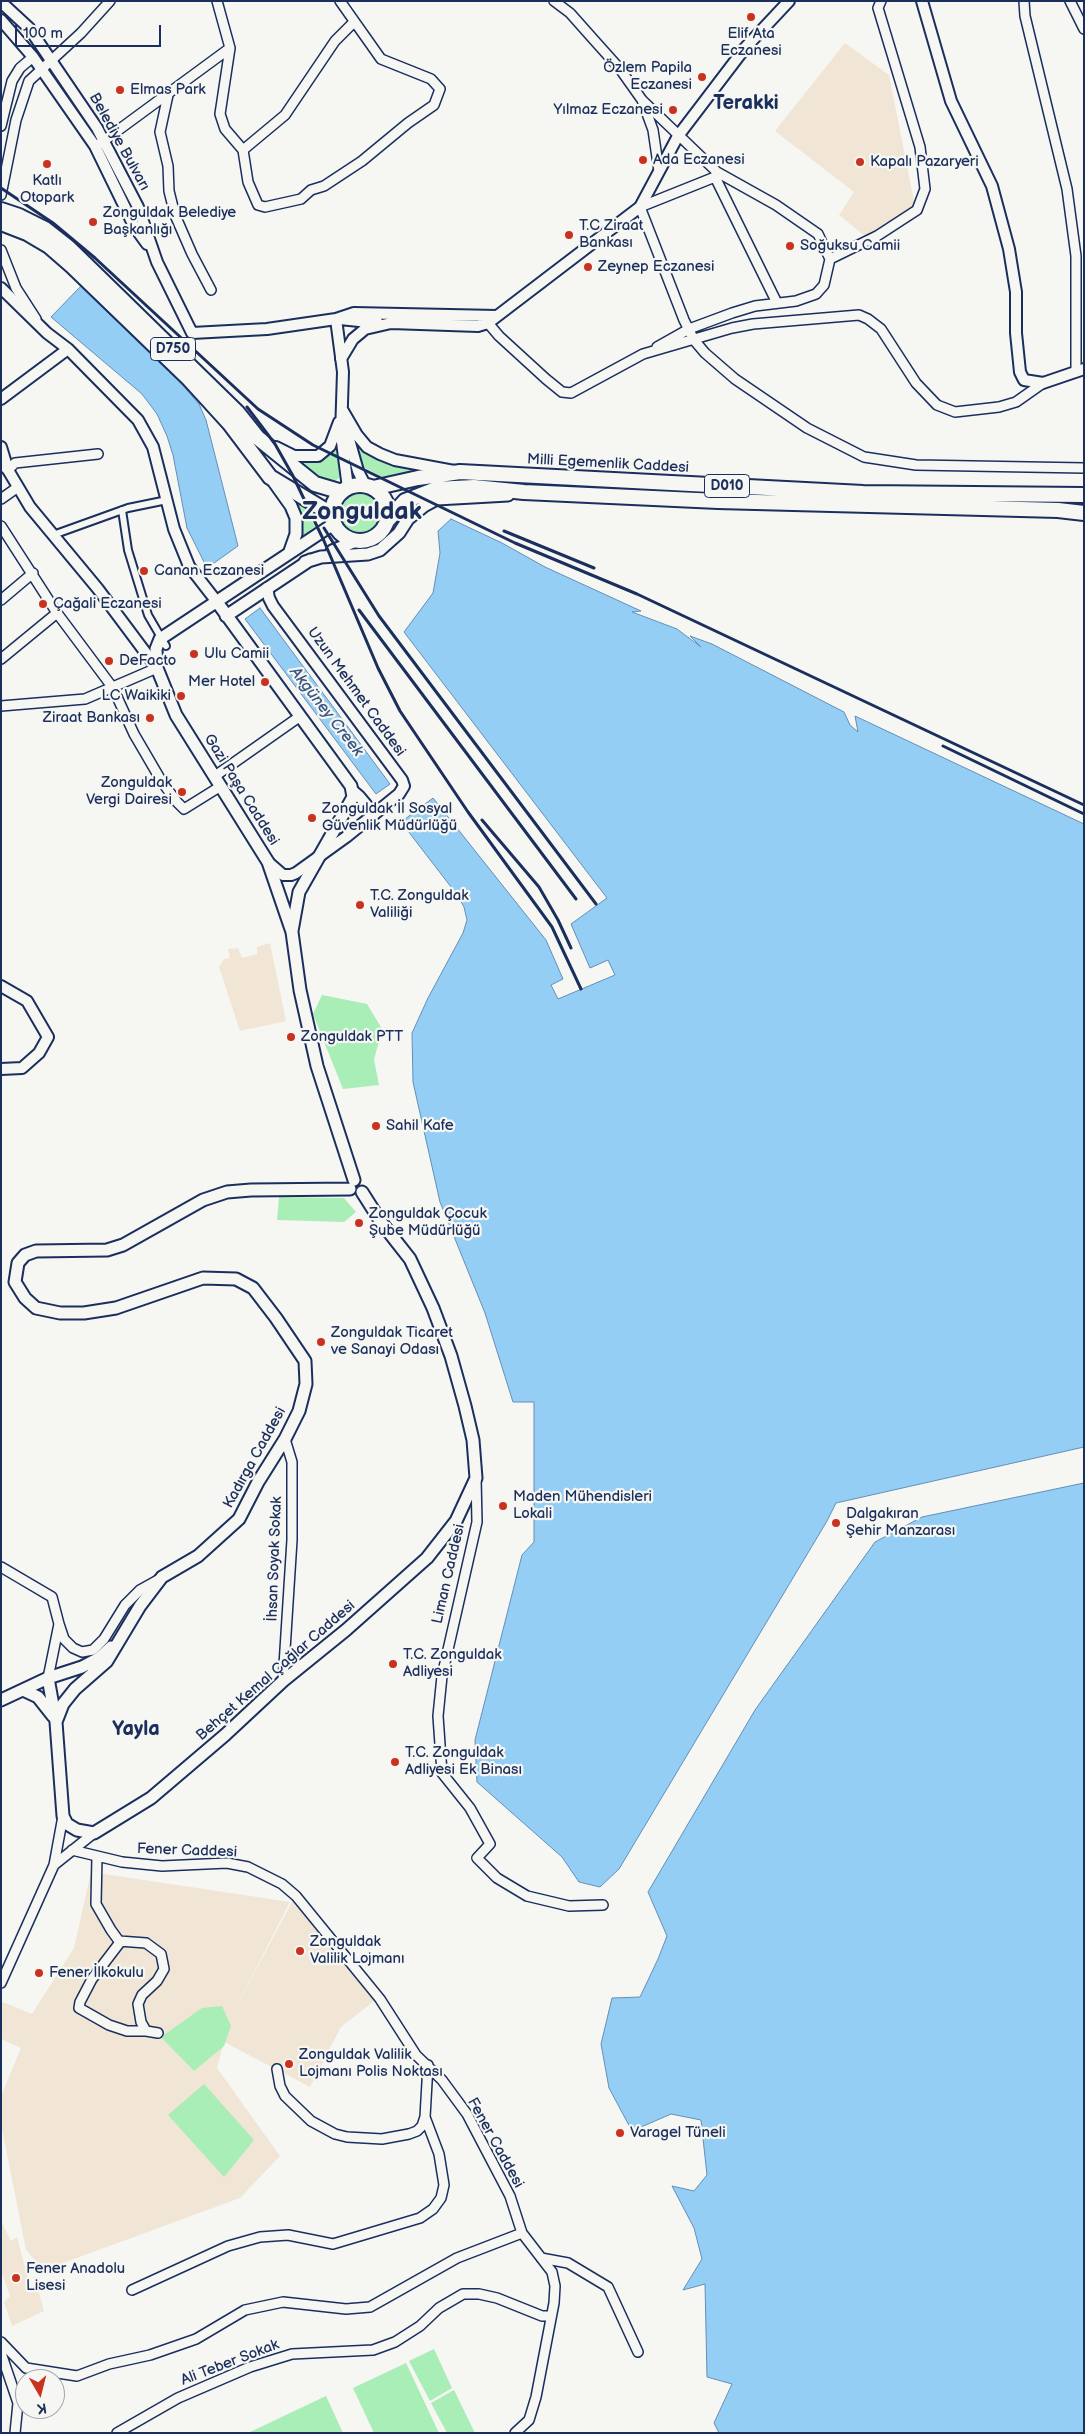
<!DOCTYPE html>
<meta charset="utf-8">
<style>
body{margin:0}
#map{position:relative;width:1085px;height:2434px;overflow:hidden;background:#f6f6f2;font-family:"Balsamiq Sans",sans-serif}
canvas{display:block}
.frame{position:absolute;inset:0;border:2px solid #1b2f5e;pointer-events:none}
.north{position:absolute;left:15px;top:2369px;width:50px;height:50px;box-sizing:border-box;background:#f6f6f2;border:1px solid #9ea6b7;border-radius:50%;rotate:172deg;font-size:14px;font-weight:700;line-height:20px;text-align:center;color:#1b2f5e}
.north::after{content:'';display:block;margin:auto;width:18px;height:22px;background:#c8321e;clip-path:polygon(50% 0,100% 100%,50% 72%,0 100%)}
.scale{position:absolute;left:15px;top:25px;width:146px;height:22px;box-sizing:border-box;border:2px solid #1b2f5e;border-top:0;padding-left:6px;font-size:15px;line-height:18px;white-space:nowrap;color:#1b2f5e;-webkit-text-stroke:4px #f6f6f2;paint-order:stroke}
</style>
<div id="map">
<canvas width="1085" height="2434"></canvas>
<div class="frame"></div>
<div class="north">K</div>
<div class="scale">100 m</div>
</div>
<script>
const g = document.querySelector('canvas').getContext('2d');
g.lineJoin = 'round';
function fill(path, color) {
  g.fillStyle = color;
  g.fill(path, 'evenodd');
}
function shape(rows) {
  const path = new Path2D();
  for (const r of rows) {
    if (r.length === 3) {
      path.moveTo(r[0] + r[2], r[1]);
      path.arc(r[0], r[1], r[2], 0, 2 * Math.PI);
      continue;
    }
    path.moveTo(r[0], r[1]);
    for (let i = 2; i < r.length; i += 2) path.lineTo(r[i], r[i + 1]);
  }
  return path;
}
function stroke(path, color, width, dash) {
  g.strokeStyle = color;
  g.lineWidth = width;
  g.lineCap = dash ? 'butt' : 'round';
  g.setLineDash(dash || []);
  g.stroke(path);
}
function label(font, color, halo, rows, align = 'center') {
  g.font = font + ' "Balsamiq Sans",sans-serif';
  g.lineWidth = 4.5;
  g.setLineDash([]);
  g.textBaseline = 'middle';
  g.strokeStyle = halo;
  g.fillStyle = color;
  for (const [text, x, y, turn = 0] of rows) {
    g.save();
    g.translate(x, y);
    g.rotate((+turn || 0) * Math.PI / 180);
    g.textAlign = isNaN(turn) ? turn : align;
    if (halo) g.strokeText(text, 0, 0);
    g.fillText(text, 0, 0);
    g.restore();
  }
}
fill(shape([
 [845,43,889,75,915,206,865,236,839,215,854,192,775,131],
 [270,943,286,1021,240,1031,219,967,224,959,230,958,228,949,238,948,242,958,257,954,257,947],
 [91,1872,290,1902,233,2013,293,1900,374,2001,341,2027,310,2087,224,2042,217,2068,280,2156,240,2198,44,2270,26,2250,1,2124,1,2096,21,2048,1,2039,1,2006,3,2002,32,2014,74,1948],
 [1,2221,11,2241,17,2237,30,2286,37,2286,44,2311,12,2326,4,2302,10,2296,1,2271]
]), '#f1e6d6');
fill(shape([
 [354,441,382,460,426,469,385,478,359,465],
 [338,446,341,471,339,478,335,481,328,481,300,464,319,461],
 [360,513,23],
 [293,501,303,505,315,527,301,537,303,529,302,518],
 [322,995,367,1004,382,1029,374,1060,379,1085,343,1089,313,1014],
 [279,1197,344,1198,356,1212,344,1222,277,1220],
 [222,2006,231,2026,224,2046,194,2071,161,2037,202,2008],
 [204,2084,254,2140,224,2177,168,2115],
 [434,2349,452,2388,430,2401,409,2361],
 [406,2363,439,2433,374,2433,353,2388],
 [454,2390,475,2433,447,2433,431,2403],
 [326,2396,343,2433,248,2433]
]), '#a9edb7');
const water = shape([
 [81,286,179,381,199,404,206,420,238,546,207,568,187,528,173,455,167,436,157,414,142,394,51,317,81,286],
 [451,519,502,543,545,567,641,611,632,612,677,629,701,647,690,636,712,644,844,712,850,725,858,732,855,716,1084,824,1084,1447,836,1503,827,1521,619,1869,600,1887,579,1882,562,1857,477,1782,475,1740,522,1555,534,1542,534,1402,513,1402,485,1313,440,1202,413,1082,412,1033,428,998,463,933,467,920,464,907,458,896,401,822,433,798,546,940,563,979,551,985,558,999,615,975,608,960,590,968,571,924,607,898,404,632,433,593,440,553,438,531,451,519],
 [260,608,390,784,376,794,245,619,260,608],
 [1084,1483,1084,2433,719,2433,714,2423,732,2384,707,2377,705,2284,683,2290,702,2259,694,2228,672,2186,694,2191,707,2175,701,2120,671,2114,632,2131,609,2088,601,2044,612,1998,640,1997,658,1959,667,1936,648,1892,755,1710,875,1542,922,1517,1084,1483]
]);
fill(water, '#94cef4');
stroke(water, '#648eb8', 1);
const pedestrian = shape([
 [122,510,128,550,148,615,166,646],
 [53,535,128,508,167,500]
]);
const minor = shape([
 [554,1,570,13,594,40,620,69,642,100,653,130,659,171],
 [1024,1,1025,16,1067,189,1076,256,1076,372],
 [1070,1,1084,29],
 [230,48,220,114,225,129,243,150,248,182,258,205,265,207,301,199,311,190,324,186,362,161,408,123,434,105,440,89,431,79,381,59,340,1],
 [168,95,160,132,168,166,169,191,175,215,192,254,211,290],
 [642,100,717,172,776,205,818,234,830,259],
 [1,126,12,81,20,68,33,57],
 [98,145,230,48,217,1],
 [243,150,285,115,335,41,354,22],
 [717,172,715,177,640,207,684,320,694,340,705,353,735,379,807,428,864,457,916,465,1084,468],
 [715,177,777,303],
 [1,195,16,120,29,81,81,33,110,1],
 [1,250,16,288,36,319],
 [488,323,499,336,546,379,562,392,571,393,643,354,732,328,753,324,859,315,868,319,881,329,916,383,937,405,955,412,999,407,1016,402,1043,383],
 [657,347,689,329,732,313,755,306,796,301,816,294,824,285,830,259,877,236,917,210,925,189,920,147,878,8,881,1],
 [8,470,15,463,98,454],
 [1,499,18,487],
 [1,526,57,613,113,688,134,734,162,782,177,802,184,809,221,786],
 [1,600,33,573],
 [1,659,57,613],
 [1,706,85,699,157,668],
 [215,776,299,717],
 [476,1478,477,1522,442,1676,438,1716,442,1773,470,1808,490,1844,477,1858,497,1878,527,1896,569,1906,603,1905],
 [1,1567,52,1597,59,1624,48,1678],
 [59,1624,64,1639,73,1648,82,1652,93,1650,104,1639,125,1605,140,1590,158,1580],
 [283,1681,292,1540,292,1462,285,1439],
 [72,1850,122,1862,162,1866,227,1863,248,1867,282,1884,296,1896,380,1999,416,2055,442,2080,467,2114,510,2196,522,2233,552,2272,555,2286,554,2303,536,2397,529,2420,515,2433],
 [97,1856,96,1904,111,1930,119,1941,146,1943,161,1954,164,1969,157,1981,142,1995,138,2004,141,2022,146,2031,158,2033],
 [54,1865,94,1833],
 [121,1941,92,1979,80,2002,79,2008,109,2025,127,2031,146,2031],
 [1,1983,54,1865,63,1816],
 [277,2069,280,2086,285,2096,311,2121,335,2134,347,2137,382,2139,409,2134,417,2131,422,2126,425,2117,428,2065],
 [541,2258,568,2263,608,2287,638,2352],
 [132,2290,228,2246,260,2237,288,2235,333,2244,420,2218,433,2209,441,2198,444,2185,439,2154,425,2117],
 [1,2342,26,2368,77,2376,109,2364,150,2355,196,2339,245,2310,283,2302,346,2309,370,2307,457,2258,522,2233],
 [1,2353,18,2403,15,2433],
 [117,2433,178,2398,250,2367,292,2354,373,2350,395,2342,420,2326,439,2308,463,2294,479,2294,497,2298,542,2316,551,2316]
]);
const tertiary = shape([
 [922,1,951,101,992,186,1009,249,1016,292,1016,333,1020,372,1024,380,1043,383,1084,369],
 [1,2,29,28,97,128,138,207,157,262,192,333,267,329,336,319,354,313,497,316],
 [1,20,33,57,95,146,134,226,147,244],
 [1,288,47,333,68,349,138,420,153,447,174,529,189,566,217,602],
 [336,319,343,372,341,434,348,488],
 [340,319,378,323],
 [341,359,353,339,365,329,391,323,478,326,488,323,640,207,678,136,745,48,789,1],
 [1,399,68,349],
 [343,411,357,435,367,447,380,454,395,460,454,471],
 [345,425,358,471,365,485],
 [1,447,8,470],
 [276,447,294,456,318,456,330,446,339,422],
 [1,463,8,470,30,507,98,589,157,668],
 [267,588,269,598,273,606,402,780,404,786,399,794,346,837,296,873,291,875,283,875,268,862],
 [352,790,359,796,374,814],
 [1,986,27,1001,48,1037,39,1053,22,1068,1,1069]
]);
const secondary = shape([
 [271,478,291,506,296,518,296,534,290,551],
 [335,523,160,639,156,649,157,668,176,715,268,862,292,932,300,990,317,1066,354,1180],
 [332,551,358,540],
 [305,562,321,557,368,554,380,550,399,533,408,519,424,506,437,499,508,495],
 [217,602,351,786,353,797,299,892,292,931],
 [226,616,310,560],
 [48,1678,56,1722,63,1816,67,1824,77,1830,94,1833,151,1798,225,1735,283,1681,346,1630,427,1558,456,1521,476,1478,473,1440,465,1406,451,1356,433,1308,410,1259,381,1222,362,1192],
 [23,1690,38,1697,53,1716],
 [1,1700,48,1678,82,1667,99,1658,111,1647],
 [56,1722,63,1704,75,1689,107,1661,140,1606,162,1577,198,1556,239,1519,258,1482,285,1439,299,1411,306,1384,305,1361,276,1318,253,1288,236,1279,203,1278,116,1308,84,1313,60,1313,36,1308,25,1298,15,1282,18,1263,25,1255,36,1251,107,1250,123,1245,203,1200,227,1192,251,1190,350,1189]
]);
const trunk = shape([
 [1,210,19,216,45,229,68,247,238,413,258,438,315,484,342,492],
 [1,223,27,233,49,246,72,266,189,379,230,424,270,477,333,515],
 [360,513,28],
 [373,488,418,478,460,472,863,493,1084,495],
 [387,521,405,501,436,489,474,487,524,492,718,501,1058,510,1084,513]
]);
stroke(pedestrian, '#1b2f5e', 10);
stroke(minor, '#1b2f5e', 12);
stroke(tertiary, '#1b2f5e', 14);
stroke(secondary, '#1b2f5e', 15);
stroke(trunk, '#1b2f5e', 18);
stroke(pedestrian, '#f6f6f2', 6);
stroke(minor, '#f6f6f2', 9);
stroke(tertiary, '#f6f6f2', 10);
stroke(secondary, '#f6f6f2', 11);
stroke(trunk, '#f6f6f2', 14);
stroke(shape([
 [1,188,53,223,95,258,258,409,313,445,515,543,637,594,1084,805],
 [247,407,275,444,293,476,324,541,378,668,400,711,468,812,552,927,581,989],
 [324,528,379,616,596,904],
 [504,531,594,568],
 [359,610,576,899],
 [943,746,1084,814],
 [482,820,539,887,558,920,571,948]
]), '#1b2f5e', 3);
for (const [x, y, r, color] of [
 [751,17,5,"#c8321e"],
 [702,77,5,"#c8321e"],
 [120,90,5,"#c8321e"],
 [673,110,5,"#c8321e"],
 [643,160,5,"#c8321e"],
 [860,162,5,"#c8321e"],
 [47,164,5,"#c8321e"],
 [93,222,5,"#c8321e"],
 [569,235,5,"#c8321e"],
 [790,246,5,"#c8321e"],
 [588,267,5,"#c8321e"],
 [144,571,5,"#c8321e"],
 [43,604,5,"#c8321e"],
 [194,654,5,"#c8321e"],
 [109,661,5,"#c8321e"],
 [265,682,5,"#c8321e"],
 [181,696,5,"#c8321e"],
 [150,718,5,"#c8321e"],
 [182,792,5,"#c8321e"],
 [312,818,5,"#c8321e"],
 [360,905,5,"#c8321e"],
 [291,1037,5,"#c8321e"],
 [376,1126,5,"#c8321e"],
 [359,1223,5,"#c8321e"],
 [321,1342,5,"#c8321e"],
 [503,1506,5,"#c8321e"],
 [836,1523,5,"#c8321e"],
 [393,1664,5,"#c8321e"],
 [395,1762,5,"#c8321e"],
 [300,1951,5,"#c8321e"],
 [39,1973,5,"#c8321e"],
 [289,2064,5,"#c8321e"],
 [620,2133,5,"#c8321e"],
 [16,2278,5,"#c8321e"]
]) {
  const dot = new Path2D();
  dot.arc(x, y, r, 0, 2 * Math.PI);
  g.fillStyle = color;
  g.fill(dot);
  stroke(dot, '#f6f6f2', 2);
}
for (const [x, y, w] of [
 [173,349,45],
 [727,486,45]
]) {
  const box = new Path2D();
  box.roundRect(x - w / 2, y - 11.5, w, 23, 4);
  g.fillStyle = '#f6f6f2';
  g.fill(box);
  stroke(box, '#1b2f5e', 1);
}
label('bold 14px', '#1b2f5e', null, [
 ["D750",173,349],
 ["D010",727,486]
]);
label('15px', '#1b2f5e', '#f6f6f2', [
 ["Elif Ata",751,34,"center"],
 ["Eczanesi",751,51,"center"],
 ["Özlem Papila",692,68,"right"],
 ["Eczanesi",692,85,"right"],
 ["Elmas Park",130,90],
 ["Yılmaz Eczanesi",663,110,"right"],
 ["Ada Eczanesi",653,160],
 ["Kapalı Pazaryeri",870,162],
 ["Katlı",47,181,"center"],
 ["Otopark",47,198,"center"],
 ["Zonguldak Belediye",103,213],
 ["Başkanlığı",103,230],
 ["T.C Ziraat",579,226],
 ["Bankası",579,243],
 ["Soğuksu Camii",800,246],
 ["Zeynep Eczanesi",598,267],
 ["Canan Eczanesi",154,571],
 ["Çağali Eczanesi",53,604],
 ["Ulu Camii",204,654],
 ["DeFacto",119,661],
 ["Mer Hotel",255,682,"right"],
 ["LC Waikiki",171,696,"right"],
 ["Ziraat Bankası",140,718,"right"],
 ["Zonguldak",172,783,"right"],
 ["Vergi Dairesi",172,800,"right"],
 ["Zonguldak İl Sosyal",322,809],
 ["Güvenlik Müdürlüğü",322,826],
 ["T.C. Zonguldak",370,896],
 ["Valiliği",370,913],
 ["Zonguldak PTT",301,1037],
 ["Sahil Kafe",386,1126],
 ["Zonguldak Çocuk",369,1214],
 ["Şube Müdürlüğü",369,1231],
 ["Zonguldak Ticaret",331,1333],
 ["ve Sanayi Odası",331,1350],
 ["Maden Mühendisleri",513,1497],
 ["Lokali",513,1514],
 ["Dalgakıran",846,1514],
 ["Şehir Manzarası",846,1531],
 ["T.C. Zonguldak",403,1655],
 ["Adliyesi",403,1672],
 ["T.C. Zonguldak",405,1753],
 ["Adliyesi Ek Binası",405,1770],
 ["Zonguldak",310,1942],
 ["Valilik Lojmanı",310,1959],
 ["Fener İlkokulu",49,1973],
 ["Zonguldak Valilik",299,2055],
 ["Lojmanı Polis Noktası",299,2072],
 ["Varagel Tüneli",630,2133],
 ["Fener Anadolu",26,2269],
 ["Lisesi",26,2286]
], 'left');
label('15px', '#1b2f5e', '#f6f6f2', [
 ["Belediye Bulvarı",119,142,61],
 ["Milli Egemenlik Caddesi",608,464,3],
 ["Uzun Mehmet Caddesi",356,692,54],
 ["Gazi Paşa Caddesi",241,790,58],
 ["Kadırga Caddesi",255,1458,-61],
 ["İhsan Soyak Sokak",275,1559,-88],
 ["Liman Caddesi",449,1574,-77],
 ["Behçet Kemal Çağlar Caddesi",276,1671,-41],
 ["Fener Caddesi",187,1851,2],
 ["Fener Caddesi",495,2143,61],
 ["Ali Teber Sokak",230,2363,-21]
]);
label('italic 16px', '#395784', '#f6f6f2', [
 ["Akgüney Creek",326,712,52]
]);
label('bold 20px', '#1b2f5e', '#f6f6f2', [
 ["Terakki",746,104],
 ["Yayla",136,1730]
]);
label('bold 25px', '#1b2f5e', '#f6f6f2', [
 ["Zonguldak",362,513]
]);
</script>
